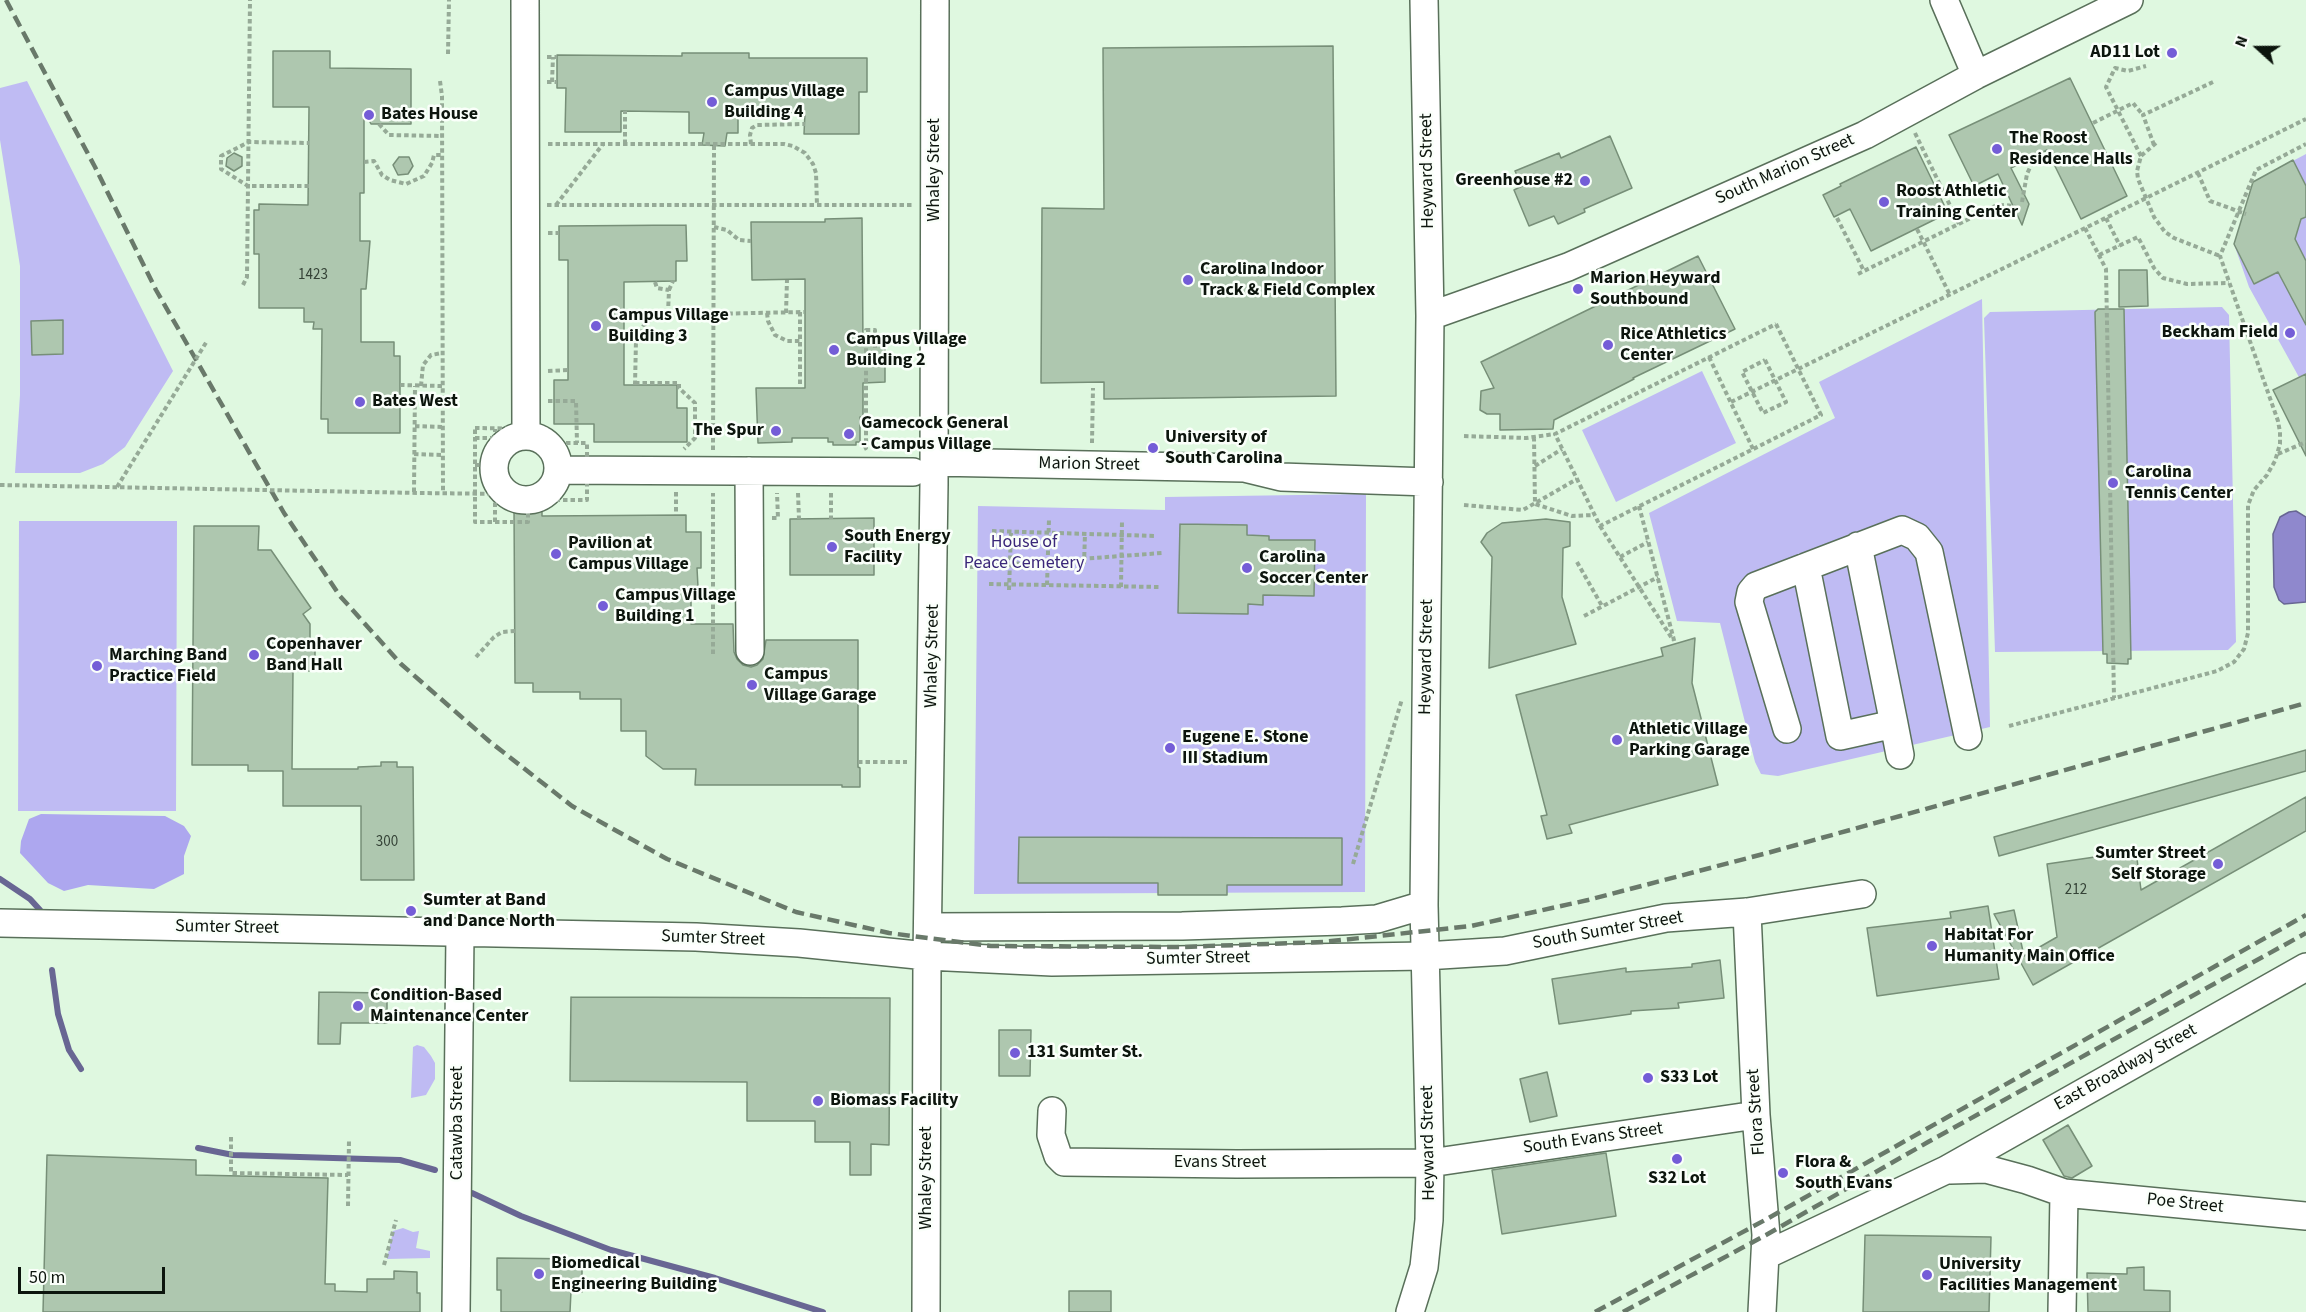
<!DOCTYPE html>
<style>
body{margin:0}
#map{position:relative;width:2306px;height:1312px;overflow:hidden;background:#dff8e0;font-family:"Source Sans 3",sans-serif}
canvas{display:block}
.north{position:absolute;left:2228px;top:18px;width:60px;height:60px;-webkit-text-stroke:4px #fafffa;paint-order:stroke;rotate:291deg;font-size:16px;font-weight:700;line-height:24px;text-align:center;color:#0c150d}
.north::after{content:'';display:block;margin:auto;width:21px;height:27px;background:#0c150d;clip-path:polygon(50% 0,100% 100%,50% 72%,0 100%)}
.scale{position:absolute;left:18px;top:1267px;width:147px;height:27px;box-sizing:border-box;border:3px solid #0c150d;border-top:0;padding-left:8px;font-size:18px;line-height:21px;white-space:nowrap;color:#0c150d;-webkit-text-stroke:4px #fafffa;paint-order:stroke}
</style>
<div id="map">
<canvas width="2306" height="1312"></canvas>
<div class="north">N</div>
<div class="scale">50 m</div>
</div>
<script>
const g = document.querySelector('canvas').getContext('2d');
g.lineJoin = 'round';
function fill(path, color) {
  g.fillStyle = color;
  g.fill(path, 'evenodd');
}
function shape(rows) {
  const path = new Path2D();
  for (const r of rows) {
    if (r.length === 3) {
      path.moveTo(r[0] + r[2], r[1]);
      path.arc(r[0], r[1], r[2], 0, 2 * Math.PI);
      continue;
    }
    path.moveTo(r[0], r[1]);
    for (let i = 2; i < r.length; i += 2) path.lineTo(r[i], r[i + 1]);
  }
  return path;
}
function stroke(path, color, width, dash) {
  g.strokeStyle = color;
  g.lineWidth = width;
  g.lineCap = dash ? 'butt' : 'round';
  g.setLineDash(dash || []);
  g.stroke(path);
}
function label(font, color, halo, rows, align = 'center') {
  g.font = font + ' "Source Sans 3",sans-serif';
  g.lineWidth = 5;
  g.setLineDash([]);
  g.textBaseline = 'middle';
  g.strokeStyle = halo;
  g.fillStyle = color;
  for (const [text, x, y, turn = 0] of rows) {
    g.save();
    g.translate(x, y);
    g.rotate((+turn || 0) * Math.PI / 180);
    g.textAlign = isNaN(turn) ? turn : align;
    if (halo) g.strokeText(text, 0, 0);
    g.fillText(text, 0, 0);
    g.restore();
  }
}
fill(shape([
 [27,81,173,371,125,447,103,464,80,473,15,473,20,395,20,266,0,140,0,88],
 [2306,154,2306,447,2300,379,2249,287,2234,244,2246,214,2253,182],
 [1982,299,1990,727,1778,776,1761,774,1755,762,1720,623,1677,621,1649,513,1835,418,1819,382],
 [2222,307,2229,315,2236,642,2228,650,1995,652,1984,318,1990,312],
 [1702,371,1736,443,1616,502,1582,430],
 [1366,494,1365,892,974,894,978,506,1165,510,1165,497],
 [19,521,177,521,176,811,18,811],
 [417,1045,424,1047,431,1056,435,1063,435,1079,426,1095,411,1098,413,1047],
 [403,1228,413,1232,419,1231,416,1248,430,1251,430,1258,387,1259,393,1231]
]), '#bfbbf3');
fill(shape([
 [41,814,165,816,184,826,191,836,184,856,184,874,154,889,88,885,64,891,48,883,20,853,21,841,29,819]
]), '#ada7ef');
const water = shape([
 [2296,511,2306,517,2306,602,2284,604,2279,600,2274,587,2273,534,2280,517,2289,512,2296,511]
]);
fill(water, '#8f88cd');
stroke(water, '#686693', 1.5);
stroke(shape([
 [0,879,30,899,40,910],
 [52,970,58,1014,69,1050,81,1069],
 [198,1148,233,1155,400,1160,435,1170],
 [472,1193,521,1216,611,1250,715,1278,823,1312]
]), '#686693', 6);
const building = shape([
 [1333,46,1336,396,1104,399,1104,382,1041,383,1042,208,1104,209,1103,48,1333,46],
 [273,51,330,51,330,68,411,69,411,124,371,124,364,111,364,193,360,193,360,241,370,241,366,289,361,289,361,342,394,342,394,356,400,356,400,433,328,433,328,419,321,419,322,329,313,329,314,322,304,322,304,308,259,308,259,254,254,254,254,210,259,210,259,204,308,205,309,107,273,107,273,51],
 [682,53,749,53,749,58,867,58,867,92,859,92,859,134,804,134,805,112,738,112,738,133,727,133,725,146,702,145,704,133,689,133,689,112,621,111,621,132,565,132,566,88,557,88,557,55,682,56,682,53],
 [2070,78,2127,196,2081,219,2047,150,2011,168,2029,204,2022,225,1998,174,1974,186,1949,135,2070,78],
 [1610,136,1632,188,1584,209,1585,212,1558,224,1554,216,1529,226,1514,190,1522,186,1515,171,1559,153,1561,158,1610,136],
 [1916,147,1948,213,1871,251,1850,209,1834,217,1823,195,1841,186,1840,184,1916,147],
 [234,153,242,157,242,166,234,171,226,166,227,158,234,153],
 [399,157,409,157,413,166,408,174,398,175,393,165,399,157],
 [2293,160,2306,186,2306,217,2301,219,2295,239,2306,261,2306,325,2278,272,2254,284,2234,244,2253,182,2293,160],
 [862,218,863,345,885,344,885,382,863,383,863,417,860,417,860,442,856,442,856,445,833,445,833,442,828,442,828,438,792,438,792,442,758,443,756,388,805,388,805,279,752,280,751,222,825,222,825,219,862,218],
 [686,225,687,261,676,261,676,281,624,282,624,385,677,385,677,408,687,408,687,442,594,442,594,424,554,424,554,380,568,380,568,260,559,260,559,226,686,225],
 [1698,256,1735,329,1633,378,1634,379,1554,420,1553,429,1500,430,1500,414,1487,414,1480,410,1481,391,1494,388,1481,362,1698,256],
 [2119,270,2147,270,2148,306,2119,307,2119,270],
 [2098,309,2124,309,2131,659,2128,659,2128,664,2107,663,2107,654,2103,654,2095,312,2098,309],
 [63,320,63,354,32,355,31,321,63,320],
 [2306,374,2306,456,2273,390,2306,374],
 [514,507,542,507,542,516,686,515,686,532,701,532,701,568,697,568,698,587,691,587,691,624,733,624,734,652,737,659,743,665,751,667,757,665,763,659,766,640,858,640,858,767,860,768,860,787,842,787,842,785,695,785,696,769,663,769,646,756,646,731,621,731,621,699,580,699,580,692,533,692,533,683,515,683,514,507],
 [874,518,874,575,790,575,790,519,874,518],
 [1546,519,1570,522,1570,546,1563,548,1562,597,1576,644,1489,668,1492,557,1481,542,1487,533,1502,523,1546,519],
 [1180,524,1247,525,1247,535,1269,536,1269,540,1315,540,1314,596,1263,595,1263,605,1248,604,1248,614,1178,613,1180,524],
 [194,526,259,526,258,550,271,550,311,608,303,614,310,624,310,639,315,639,315,671,293,671,292,769,358,769,358,767,381,766,381,762,397,762,397,767,413,767,414,880,361,880,361,806,283,806,283,771,248,771,248,765,192,765,194,526],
 [1695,638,1692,683,1718,785,1569,825,1572,833,1547,839,1541,816,1547,815,1516,695,1663,656,1661,648,1695,638],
 [2306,750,2306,771,1999,856,1994,837,2306,750],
 [2306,797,2306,831,2033,985,1994,914,2014,910,2024,956,2057,937,2047,864,2136,851,2141,890,2306,797],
 [1019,837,1342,838,1342,885,1227,885,1227,895,1158,895,1158,883,1018,883,1019,837],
 [1988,906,1999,979,1877,996,1867,928,1951,918,1950,912,1988,906],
 [1720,960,1724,998,1678,1003,1679,1008,1631,1011,1631,1014,1559,1024,1552,979,1626,968,1626,972,1692,967,1692,964,1720,960],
 [319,992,387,993,387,1023,341,1023,340,1044,318,1044,319,992],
 [571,997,890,998,889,1145,871,1144,871,1175,850,1175,850,1142,815,1142,815,1121,747,1121,747,1082,570,1081,571,997],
 [999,1030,1031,1030,1030,1076,999,1076,999,1030],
 [1547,1072,1557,1116,1530,1122,1520,1079,1547,1072],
 [2068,1125,2092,1166,2072,1178,2064,1176,2043,1140,2068,1125],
 [1606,1153,1616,1216,1502,1234,1492,1170,1606,1153],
 [47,1155,196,1160,196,1175,328,1178,325,1284,335,1284,335,1291,367,1292,367,1279,394,1279,394,1271,417,1272,417,1293,420,1293,420,1312,43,1312,47,1155],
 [1865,1235,1991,1237,1989,1312,1863,1312,1865,1235],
 [497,1258,582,1259,582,1292,571,1291,570,1312,501,1312,501,1290,497,1290,497,1258],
 [2144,1267,2144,1290,2170,1291,2170,1312,2088,1312,2087,1273,2127,1274,2127,1268,2144,1267],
 [1069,1291,1111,1291,1111,1312,1069,1312,1069,1291]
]);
fill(building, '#aec7af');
stroke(building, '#778f78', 1.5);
const minor = shape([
 [525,0,526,435],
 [1944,0,1976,75],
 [1430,316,1568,267,1865,135,1976,75,2129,0],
 [526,468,32],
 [934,462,1244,468,1281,477,1429,482],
 [558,470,913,472],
 [749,471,750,651],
 [1806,567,1840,736,1894,724,1858,546],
 [1894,724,1900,755],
 [1787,729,1749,602,1751,592,1756,586,1902,530,1917,537,1929,552,1968,736],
 [1747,912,1756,1115,1766,1235,1762,1312],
 [0,923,696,937,799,943,927,956,1052,962,1425,956,1505,951,1666,918,1747,912,1862,894],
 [928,927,1182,926,1342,921,1377,919,1424,905],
 [1052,1111,1051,1135,1058,1156,1064,1162,1237,1164,1430,1163,1756,1115],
 [1950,1170,1986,1169,2027,1180,2064,1193,2306,1216],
 [1766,1255,1946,1170,2306,967],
 [456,1312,460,933],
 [926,1312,927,956,934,484,935,0],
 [1410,1312,1424,1267,1429,1220,1430,1163,1424,905,1430,316,1424,0],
 [2062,1312,2064,1193]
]);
stroke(minor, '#59705a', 30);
stroke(shape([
 [448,54,449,0],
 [547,57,557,57],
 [440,81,442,96,443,493],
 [547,82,557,82],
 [552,82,553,57],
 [2093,123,2133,103,2143,115],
 [379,124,389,135,442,136],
 [1915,133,1959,224],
 [2156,143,2141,156,2137,171,2138,179,2154,217,2165,232,2174,238,2220,256],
 [548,144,784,144,793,146,805,153,813,164,816,173,817,205],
 [625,144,625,111],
 [751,144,750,135,752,128,757,125,805,124],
 [2154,145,2143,115,2213,82],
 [2141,156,2106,87,2115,68,2128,71,2146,66],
 [364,162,374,161,382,175,390,180,406,184,424,176,432,163,434,155,442,155],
 [2198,173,2210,201,2246,214],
 [309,186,248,186,221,169,221,156,249,142,309,143],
 [2022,202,2027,174,2032,163,2041,156,2055,157],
 [547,205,912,205],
 [556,205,603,144],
 [1837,218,1864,271],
 [2106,218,2120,246],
 [714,227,727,230,739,240,751,241],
 [2085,228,2106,269,2114,698],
 [1917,229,1950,295],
 [548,233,559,233],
 [2099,255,2138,237,2154,268,2163,278,2187,284,2229,283],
 [1858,274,1995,206,2005,205,2015,206],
 [655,282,657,288,669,290,668,313],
 [243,285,247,277,250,0],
 [669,290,673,281],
 [800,312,800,388],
 [767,313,768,321,775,335,787,341,800,341],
 [786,313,787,280],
 [1776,324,1821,415,1600,526,1555,434,1776,324],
 [1709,357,1753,449],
 [1765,360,1786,402,1763,413,1742,372,1765,360],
 [548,371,568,370],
 [635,383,679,383,679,388,695,403,695,438,684,449],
 [400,385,442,386],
 [635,385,636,340,644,325,656,315,804,312],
 [421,386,423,365,431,355,442,353],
 [548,401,576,401,577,443],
 [1731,402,2128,207],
 [866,425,913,426],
 [415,426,443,427],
 [475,428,546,429,546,443,587,443,587,500,528,500,528,522,475,522,475,428],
 [1464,436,1526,438,1555,434],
 [1534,437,1535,504,1572,516,1594,515],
 [475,438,506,438],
 [1092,443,1093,388],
 [864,449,866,448,866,330,875,330,875,364,899,363],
 [713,450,714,146],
 [414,454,443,455],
 [2278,454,2306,442],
 [475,465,494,465],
 [1535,466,1562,449],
 [414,492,415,386],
 [676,492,676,515],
 [420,493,507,494],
 [798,493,799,519],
 [831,493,831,519],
 [1464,505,1523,510,1577,479],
 [1639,506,1675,644],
 [772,518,778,518,777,493],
 [495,522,495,429],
 [1600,526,1673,640],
 [992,531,1155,536],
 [1620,557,1648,542],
 [1577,562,1602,606],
 [1084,564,1085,534],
 [970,567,1162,553],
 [989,584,1159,587],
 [1047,585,1049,519],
 [1121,587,1122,521],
 [1009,590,1011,532],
 [1584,616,1658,577],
 [713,654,713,493],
 [476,657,494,637,502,632,515,631],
 [2009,726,2217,671,2234,662,2244,649,2248,633,2248,505,2254,490,2267,475,2275,461,2280,444,2280,432,2278,421,2220,256,2256,170,2306,144],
 [858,762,907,762],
 [1353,864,1402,699],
 [231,1137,231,1173,348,1175],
 [348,1206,349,1140],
 [384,1265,396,1220]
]), '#96aa97', 4, [4.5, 3]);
stroke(minor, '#fff', 27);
stroke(shape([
 [6,0,95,167,156,290,284,513,340,596,401,664,489,741,572,806,667,859,796,912,889,933,991,946,1182,947,1323,942,1471,926,1588,900,1771,852,2306,703],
 [1595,1312,1765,1220,2306,915],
 [1623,1312,1766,1235,1928,1142,2306,933]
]), '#69796a', 4.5, [12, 6]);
stroke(shape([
 [2128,207,2306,119],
 [0,485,420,493],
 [117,487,207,341]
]), '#96aa97', 4, [4.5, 3]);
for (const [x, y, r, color] of [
 [2172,53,6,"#745dd7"],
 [712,102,6,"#745dd7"],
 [369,115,6,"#745dd7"],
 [1997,149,6,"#745dd7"],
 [1585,181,6,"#745dd7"],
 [1884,202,6,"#745dd7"],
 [1188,280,6,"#745dd7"],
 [1578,289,6,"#745dd7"],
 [596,326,6,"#745dd7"],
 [2290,333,6,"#745dd7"],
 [1608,345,6,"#745dd7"],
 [834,350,6,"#745dd7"],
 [360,402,6,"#745dd7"],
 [776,431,6,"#745dd7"],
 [849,434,6,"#745dd7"],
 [1153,448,6,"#745dd7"],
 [2113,483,6,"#745dd7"],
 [832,547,6,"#745dd7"],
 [556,554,6,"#745dd7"],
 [1247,568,6,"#745dd7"],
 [603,606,6,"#745dd7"],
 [254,655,6,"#745dd7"],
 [97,666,6,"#745dd7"],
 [752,685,6,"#745dd7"],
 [1617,740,6,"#745dd7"],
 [1170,748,6,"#745dd7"],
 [2218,864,6,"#745dd7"],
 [411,911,6,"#745dd7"],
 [1932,946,6,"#745dd7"],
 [358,1006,6,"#745dd7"],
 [1015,1053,6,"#745dd7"],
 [1648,1078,6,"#745dd7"],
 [818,1101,6,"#745dd7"],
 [1677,1159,6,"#745dd7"],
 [1783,1173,6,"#745dd7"],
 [539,1274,6,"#745dd7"],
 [1927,1275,6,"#745dd7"]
]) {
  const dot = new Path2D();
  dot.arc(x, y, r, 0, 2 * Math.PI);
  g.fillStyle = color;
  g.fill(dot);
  stroke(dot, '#fafffa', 2);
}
label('15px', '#344236', null, [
 ["1423",313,276],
 ["300",387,843],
 ["212",2076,891]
]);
label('bold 18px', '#0c150d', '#fafffa', [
 ["AD11 Lot",2160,53,"right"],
 ["Campus Village",724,92],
 ["Building 4",724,113],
 ["Bates House",381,115],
 ["The Roost",2009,139],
 ["Residence Halls",2009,160],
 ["Greenhouse #2",1573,181,"right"],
 ["Roost Athletic",1896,192],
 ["Training Center",1896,213],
 ["Carolina Indoor",1200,270],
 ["Track & Field Complex",1200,291],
 ["Marion Heyward",1590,279],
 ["Southbound",1590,300],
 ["Campus Village",608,316],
 ["Building 3",608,337],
 ["Beckham Field",2278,333,"right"],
 ["Rice Athletics",1620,335],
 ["Center",1620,356],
 ["Campus Village",846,340],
 ["Building 2",846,361],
 ["Bates West",372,402],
 ["Gamecock General",861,424],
 ["- Campus Village",861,445],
 ["The Spur",764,431,"right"],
 ["University of",1165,438],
 ["South Carolina",1165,459],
 ["Carolina",2125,473],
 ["Tennis Center",2125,494],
 ["South Energy",844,537],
 ["Facility",844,558],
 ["Pavilion at",568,544],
 ["Campus Village",568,565],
 ["Carolina",1259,558],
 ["Soccer Center",1259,579],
 ["Campus Village",615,596],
 ["Building 1",615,617],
 ["Copenhaver",266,645],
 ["Band Hall",266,666],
 ["Marching Band",109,656],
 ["Practice Field",109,677],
 ["Campus",764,675],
 ["Village Garage",764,696],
 ["Athletic Village",1629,730],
 ["Parking Garage",1629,751],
 ["Eugene E. Stone",1182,738],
 ["III Stadium",1182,759],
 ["Sumter Street",2206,854,"right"],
 ["Self Storage",2206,875,"right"],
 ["Sumter at Band",423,901],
 ["and Dance North",423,922],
 ["Habitat For",1944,936],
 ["Humanity Main Office",1944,957],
 ["Condition-Based",370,996],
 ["Maintenance Center",370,1017],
 ["131 Sumter St.",1027,1053],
 ["S33 Lot",1660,1078],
 ["Biomass Facility",830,1101],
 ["Flora &",1795,1163],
 ["South Evans",1795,1184],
 ["S32 Lot",1677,1179,"center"],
 ["Biomedical",551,1264],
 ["Engineering Building",551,1285],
 ["University",1939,1265],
 ["Facilities Management",1939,1286]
], 'left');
label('18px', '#0c150d', '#fafffa', [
 ["Whaley Street",935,170,-90],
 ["South Marion Street",1785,170,-24],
 ["Heyward Street",1428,171,-91],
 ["Marion Street",1089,465,1],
 ["Whaley Street",933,656,-89],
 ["Heyward Street",1427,657,-89],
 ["Sumter Street",227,928,1],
 ["South Sumter Street",1608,931,-10],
 ["Sumter Street",713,939,2],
 ["Sumter Street",1198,959,-1],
 ["East Broadway Street",2126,1068,-29],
 ["Flora Street",1757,1112,-94],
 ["Catawba Street",458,1123,-90],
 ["South Evans Street",1593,1139,-8],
 ["Heyward Street",1429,1143,-91],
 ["Evans Street",1220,1163],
 ["Whaley Street",927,1178,-90],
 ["Poe Street",2185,1204,6]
]);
label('18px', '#3a2779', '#fafffa', [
 ["House of",1024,543],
 ["Peace Cemetery",1024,564]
]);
</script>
